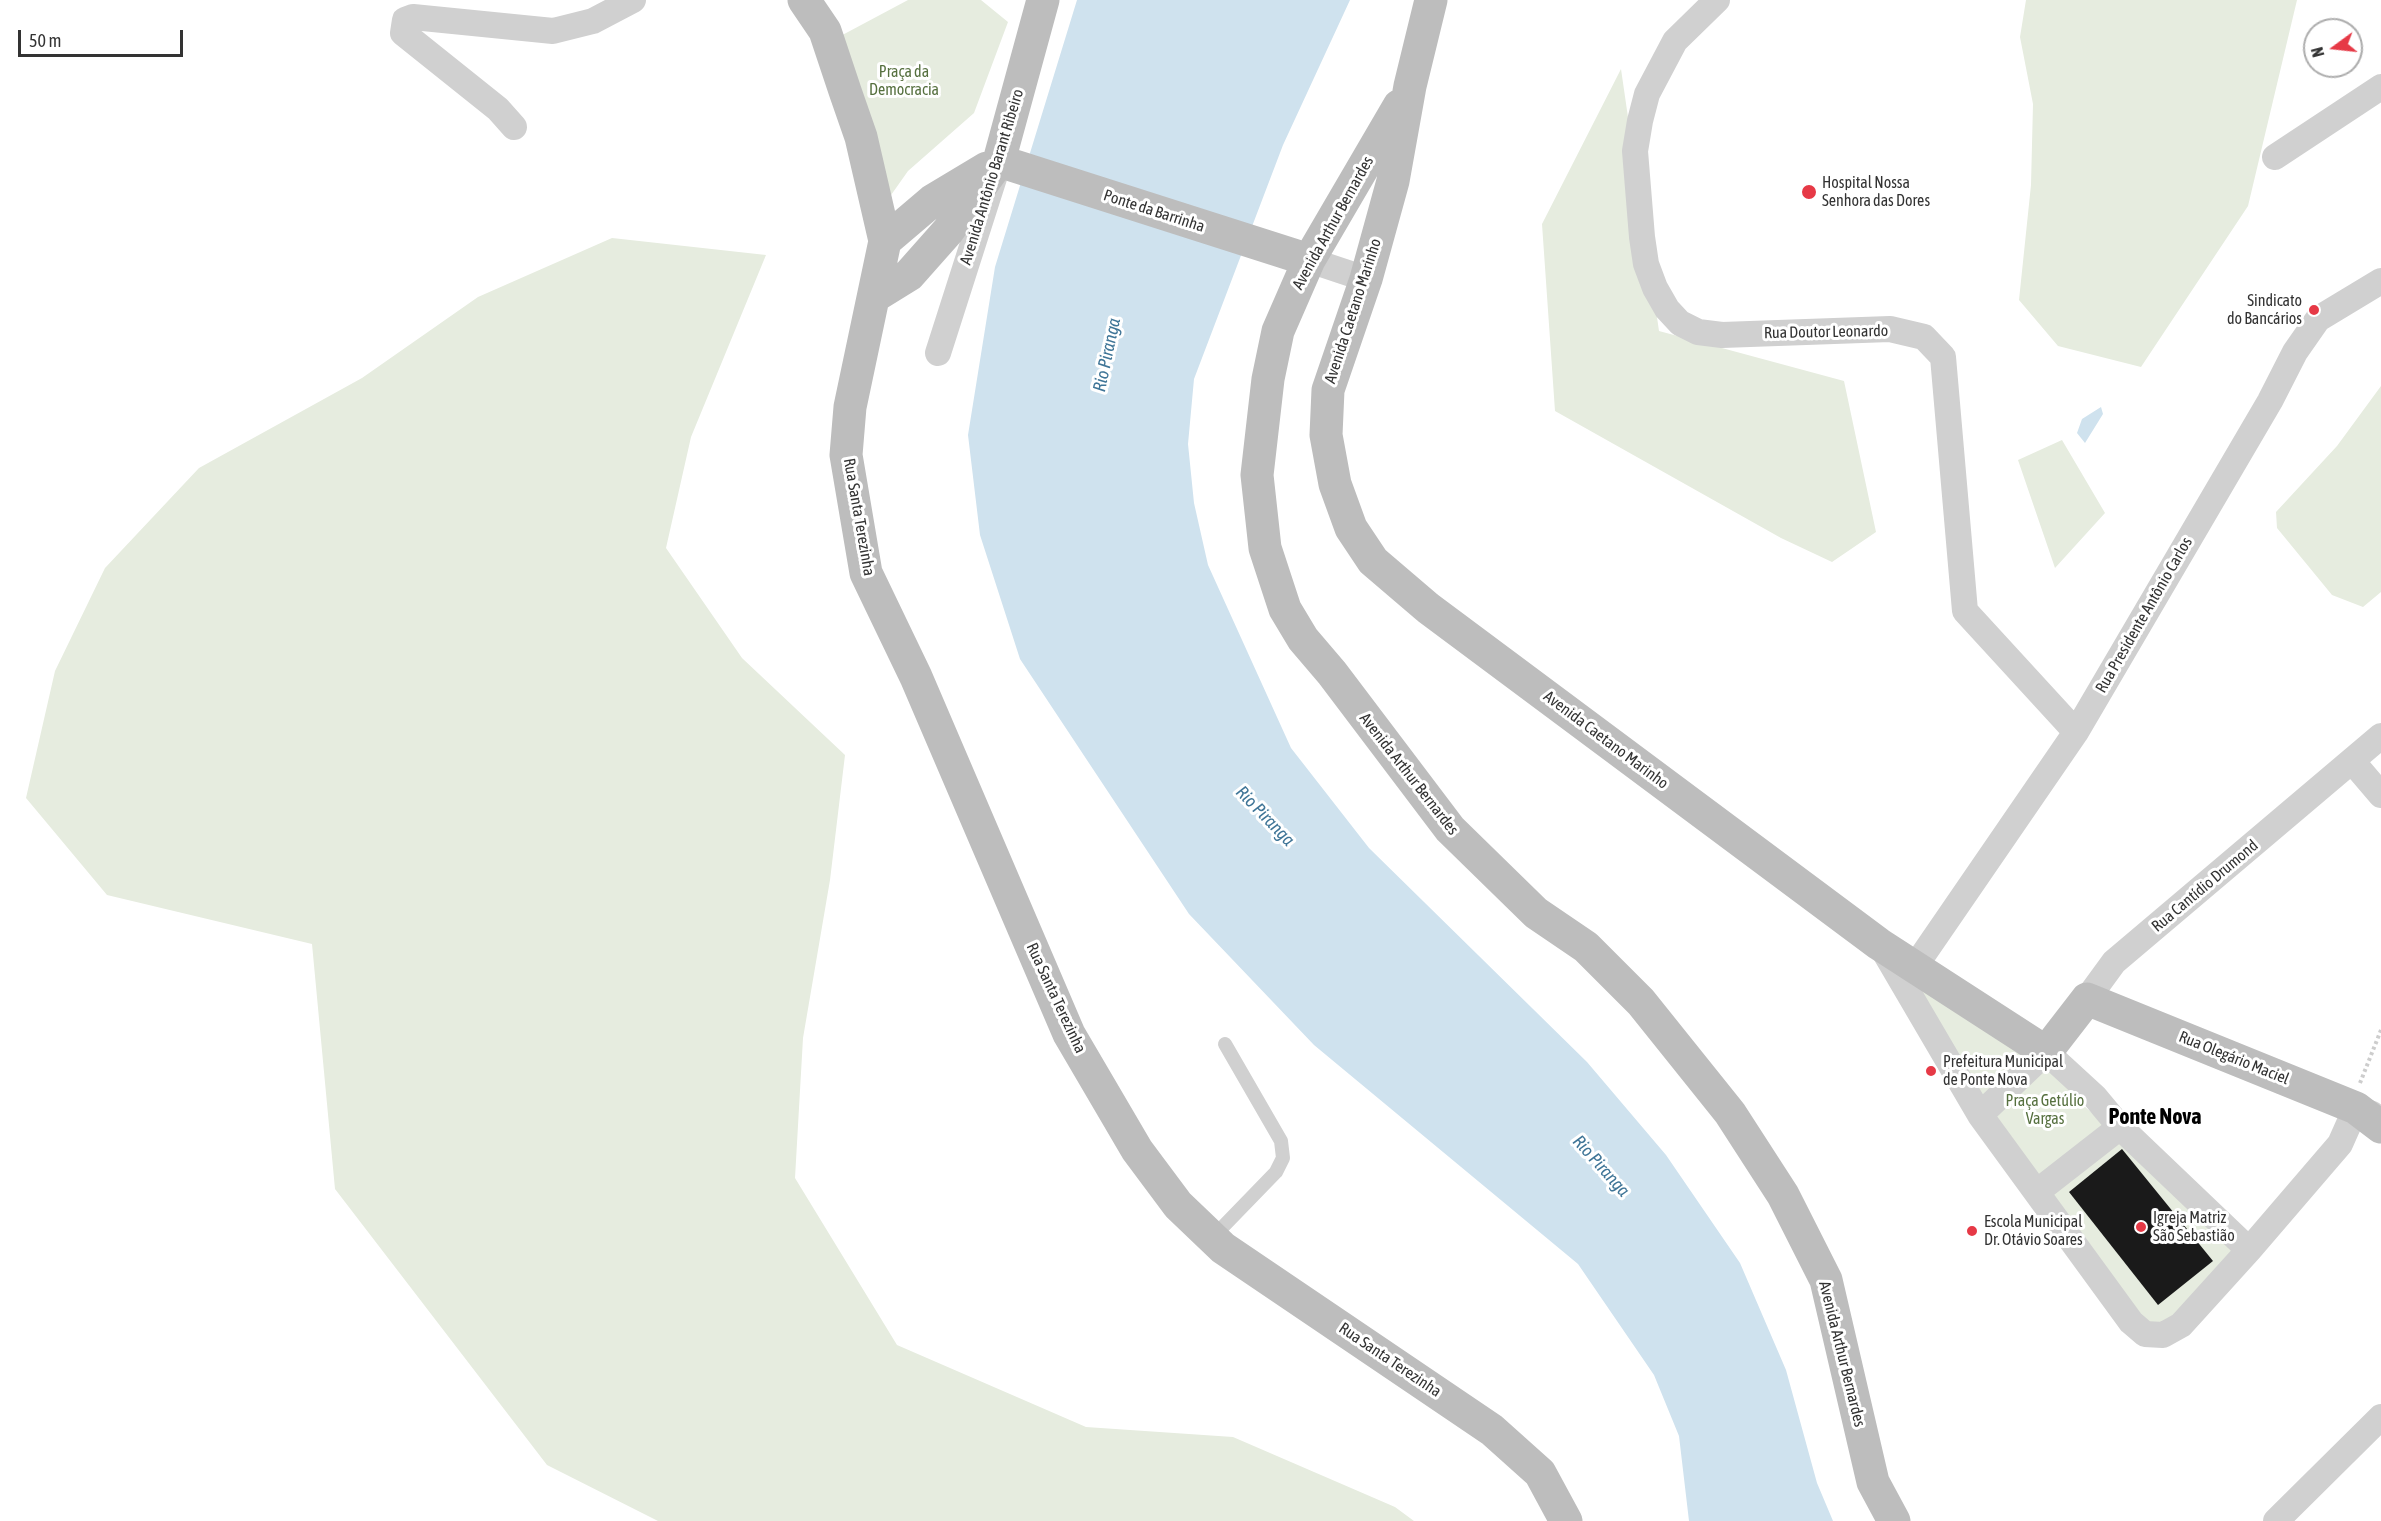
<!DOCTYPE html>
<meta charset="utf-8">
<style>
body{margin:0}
#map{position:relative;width:2381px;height:1521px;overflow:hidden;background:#fff;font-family:"Asap Condensed",sans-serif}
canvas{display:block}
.north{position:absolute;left:2303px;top:18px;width:60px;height:60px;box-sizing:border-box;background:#fff;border:2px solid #adadad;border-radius:50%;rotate:255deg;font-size:16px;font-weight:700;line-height:24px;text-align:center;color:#333}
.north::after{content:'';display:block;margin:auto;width:21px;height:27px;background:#e63946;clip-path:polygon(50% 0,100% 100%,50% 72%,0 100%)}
.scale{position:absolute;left:18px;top:30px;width:165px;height:27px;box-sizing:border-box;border:3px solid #333;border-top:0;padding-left:8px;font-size:18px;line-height:21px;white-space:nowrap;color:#333;-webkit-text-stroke:4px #fff;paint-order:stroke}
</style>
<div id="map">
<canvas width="2381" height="1521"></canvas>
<div class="north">N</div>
<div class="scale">50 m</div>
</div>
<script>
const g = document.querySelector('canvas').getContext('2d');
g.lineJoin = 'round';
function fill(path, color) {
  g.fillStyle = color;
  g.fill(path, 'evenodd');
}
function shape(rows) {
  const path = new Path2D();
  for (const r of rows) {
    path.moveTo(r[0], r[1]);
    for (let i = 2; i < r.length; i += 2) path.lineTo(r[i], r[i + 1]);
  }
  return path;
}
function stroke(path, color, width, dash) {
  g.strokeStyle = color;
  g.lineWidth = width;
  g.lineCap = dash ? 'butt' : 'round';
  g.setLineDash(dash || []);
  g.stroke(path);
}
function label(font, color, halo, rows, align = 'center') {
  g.font = font + ' "Asap Condensed",sans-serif';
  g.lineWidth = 6;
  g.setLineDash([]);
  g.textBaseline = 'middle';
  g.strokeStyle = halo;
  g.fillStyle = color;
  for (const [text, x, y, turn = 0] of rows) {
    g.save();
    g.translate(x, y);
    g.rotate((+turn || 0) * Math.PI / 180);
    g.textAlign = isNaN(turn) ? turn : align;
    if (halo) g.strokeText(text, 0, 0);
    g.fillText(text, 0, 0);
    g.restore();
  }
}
fill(shape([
 [908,0,981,0,1008,22,974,113,908,171,872,222,818,48],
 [2026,0,2297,0,2248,206,2141,367,2058,346,2019,300,2031,185,2033,104,2020,37],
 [1621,69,1659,331,1844,381,1876,532,1832,562,1781,538,1555,411,1542,224],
 [612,238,766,255,691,437,666,548,742,658,845,755,830,880,803,1038,795,1178,897,1345,1086,1427,1233,1437,1395,1507,1414,1521,658,1521,547,1465,335,1189,312,944,107,895,26,798,55,671,105,568,199,468,362,378,478,297],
 [2381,386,2381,592,2363,607,2332,595,2277,528,2276,512,2337,446],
 [2062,440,2105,513,2055,568,2018,460],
 [1879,944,1960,996,2080,1096,2084,1106,2249,1250,2168,1333,2135,1327]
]), '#e6ecdf');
fill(shape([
 [1077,0,1350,0,1283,145,1194,379,1188,444,1194,503,1208,565,1291,748,1369,848,1587,1062,1666,1155,1740,1263,1786,1370,1817,1483,1833,1521,1689,1521,1679,1436,1654,1375,1578,1264,1314,1045,1189,914,1020,659,980,535,968,435,995,267],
 [2101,407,2103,414,2085,443,2077,433,2082,419]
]), '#cfe2ee');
fill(shape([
 [2122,1149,2213,1261,2158,1305,2069,1192]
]), '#1a1a1a');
stroke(shape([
 [2360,1083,2381,1030]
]), '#cdcdcd', 4, [3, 3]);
stroke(shape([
 [1212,1238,1276,1172,1283,1158,1281,1141,1225,1044]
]), '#d0d0d0', 14);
stroke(shape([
 [1717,0,1675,41,1647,94,1640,121,1635,151,1642,237,1646,264,1655,288,1667,309,1680,323,1698,332,1722,335,1890,329,1924,337,1943,357,1965,611,2076,732],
 [514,127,498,109,403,33,405,20,413,17,553,31,593,21,633,0],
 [2275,157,2381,87],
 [1309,260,1366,279],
 [938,353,994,178],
 [2352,761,2381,795],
 [1881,946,1980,1115,2131,1322,2145,1334,2163,1335,2181,1325,2249,1250,2340,1144,2356,1108,2372,1114],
 [1916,965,2076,732,2270,401,2295,352,2318,319,2381,281],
 [2087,999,2114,962,2381,736],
 [1980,1115,2046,1052,2095,1097,2120,1127,2249,1250],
 [2038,1191,2120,1127],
 [2276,1521,2381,1417]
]), '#d0d0d0', 26);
stroke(shape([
 [804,0,825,31,845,91,861,137,885,241,850,407,846,455,866,573,916,677,1069,1034,1137,1150,1178,1205,1223,1248,1492,1430,1540,1473,1566,1521],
 [1431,0,1410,86,1393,181,1366,279,1328,390,1326,435,1335,484,1351,528,1373,561,1428,608,1879,944,2046,1052,2087,999,2356,1108,2381,1127],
 [1399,106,1309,260,1278,331,1268,379,1257,475,1265,548,1285,609,1303,639,1332,673,1450,829,1536,913,1586,947,1641,1002,1730,1113,1783,1195,1826,1280,1873,1482,1894,1521],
 [999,161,1309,260],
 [885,241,932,201,987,168],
 [875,296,909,275,948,231,999,161,1043,0]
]), '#bdbdbd', 33);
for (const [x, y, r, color] of [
 [1809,192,8,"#e63946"],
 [2314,310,6,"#e63946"],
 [1931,1071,6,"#e63946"],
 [2141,1227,6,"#e63946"],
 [1972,1231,6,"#e63946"]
]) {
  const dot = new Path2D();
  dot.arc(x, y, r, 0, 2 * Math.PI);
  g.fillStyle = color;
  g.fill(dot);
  stroke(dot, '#fff', 2);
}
label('16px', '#56703f', '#fff', [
 ["Praça da",904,72],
 ["Democracia",904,90],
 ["Praça Getúlio",2045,1101],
 ["Vargas",2045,1119]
]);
label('16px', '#333', '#fff', [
 ["Avenida Antônio Barant Ribeiro",992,177,-73],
 ["Ponte da Barrinha",1154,211,18],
 ["Avenida Arthur Bernardes",1333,223,-61],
 ["Avenida Caetano Marinho",1353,311,-72],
 ["Rua Doutor Leonardo",1826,332,-1],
 ["Rua Santa Terezinha",859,517,80],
 ["Rua Presidente Antônio Carlos",2144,615,-60],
 ["Avenida Caetano Marinho",1606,740,37],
 ["Avenida Arthur Bernardes",1409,774,52],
 ["Rua Cantídio Drumond",2205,886,-40],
 ["Rua Santa Terezinha",1056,998,65],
 ["Rua Olegário Maciel",2234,1058,22],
 ["Avenida Arthur Bernardes",1842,1354,76],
 ["Rua Santa Terezinha",1390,1360,34]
]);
label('16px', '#333', '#fff', [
 ["Hospital Nossa",1822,183],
 ["Senhora das Dores",1822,201],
 ["Sindicato",2302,301,"right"],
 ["do Bancários",2302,319,"right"],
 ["Prefeitura Municipal",1943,1062],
 ["de Ponte Nova",1943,1080],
 ["Igreja Matriz",2153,1218],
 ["São Sebastião",2153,1236],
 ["Escola Municipal",1984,1222],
 ["Dr. Otávio Soares",1984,1240]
], 'left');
label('italic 18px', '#3f7597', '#fff', [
 ["Rio Piranga",1107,355,-78],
 ["Rio Piranga",1265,816,46],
 ["Rio Piranga",1601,1166,48]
]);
label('bold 22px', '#000', '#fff', [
 ["Ponte Nova",2155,1117]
]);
</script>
